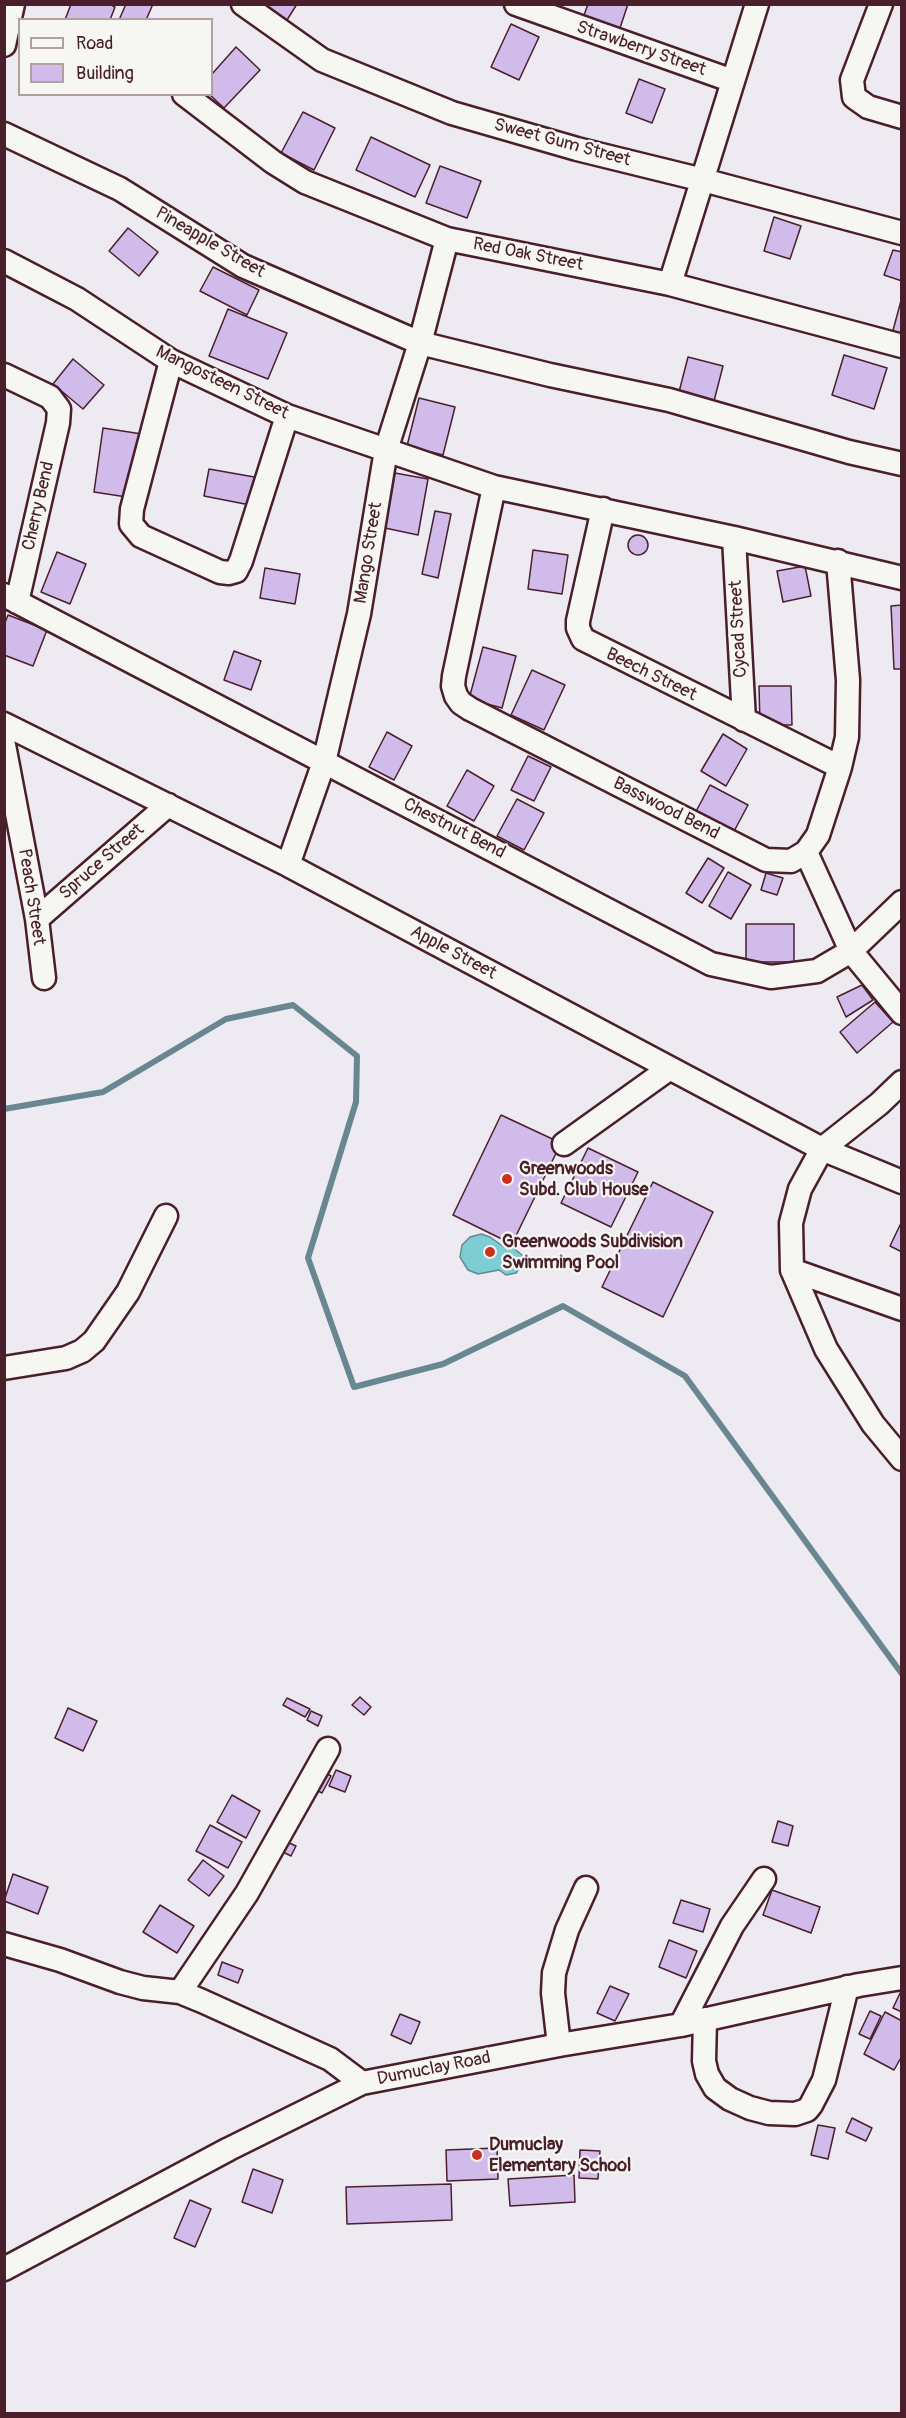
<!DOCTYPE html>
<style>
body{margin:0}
#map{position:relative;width:906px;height:2418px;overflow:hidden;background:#eeeaf1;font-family:Pangolin,sans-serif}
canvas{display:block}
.frame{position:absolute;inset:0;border:6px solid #4a1f2b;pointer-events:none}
.legend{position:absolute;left:18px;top:18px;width:195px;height:78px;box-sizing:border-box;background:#f6f6f2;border:2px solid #b1a0a2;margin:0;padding:8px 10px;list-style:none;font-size:18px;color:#4a1f2b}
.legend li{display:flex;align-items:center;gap:12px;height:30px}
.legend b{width:30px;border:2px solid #b1a0a2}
</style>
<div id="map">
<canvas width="906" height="2418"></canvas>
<div class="frame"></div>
<ul class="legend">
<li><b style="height:8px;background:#f6f6f2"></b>Road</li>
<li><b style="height:16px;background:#d0bbeb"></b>Building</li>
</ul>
</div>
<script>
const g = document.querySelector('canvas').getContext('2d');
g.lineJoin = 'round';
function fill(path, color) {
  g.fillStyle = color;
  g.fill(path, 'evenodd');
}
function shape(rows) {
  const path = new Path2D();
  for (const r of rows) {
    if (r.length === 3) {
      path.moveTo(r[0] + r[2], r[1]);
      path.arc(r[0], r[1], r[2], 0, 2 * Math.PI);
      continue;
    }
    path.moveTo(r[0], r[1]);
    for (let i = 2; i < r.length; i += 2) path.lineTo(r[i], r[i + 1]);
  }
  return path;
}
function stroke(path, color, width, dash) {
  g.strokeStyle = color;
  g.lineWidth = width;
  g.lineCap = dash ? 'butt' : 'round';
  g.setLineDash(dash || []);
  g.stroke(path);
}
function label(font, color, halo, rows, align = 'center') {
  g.font = font + ' Pangolin,sans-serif';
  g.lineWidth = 4.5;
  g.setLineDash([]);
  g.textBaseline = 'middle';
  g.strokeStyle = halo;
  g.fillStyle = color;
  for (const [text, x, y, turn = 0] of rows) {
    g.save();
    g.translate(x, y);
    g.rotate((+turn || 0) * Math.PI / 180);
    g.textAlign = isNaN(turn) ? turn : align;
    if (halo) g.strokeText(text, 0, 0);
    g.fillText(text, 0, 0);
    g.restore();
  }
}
const water = shape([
 [481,1234,490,1237,504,1247,511,1246,522,1255,522,1265,516,1273,506,1275,499,1270,478,1274,468,1270,460,1257,462,1245,470,1237,481,1234]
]);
fill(water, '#7ccdd4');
stroke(water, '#688790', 1.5);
stroke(shape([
 [4,1109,103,1092,226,1019,293,1005,357,1056,356,1102,308,1258,354,1387,443,1364,563,1306,685,1376,902,1674]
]), '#688790', 6);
const building = shape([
 [71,4,109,4,115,7,110,20,65,20,71,4],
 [126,4,153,4,146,20,119,20,126,4],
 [265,4,297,4,287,20,265,4],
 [588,4,628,4,619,31,583,18,588,4],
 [511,24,539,37,519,80,491,67,511,24],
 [236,47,260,70,224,108,209,94,212,94,212,74,236,47],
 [639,79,665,89,652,123,626,113,639,79],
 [303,112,335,128,314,170,281,153,303,112],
 [371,137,430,165,415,197,356,170,371,137],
 [440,166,481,181,467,218,426,203,440,166],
 [774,217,801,226,790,259,764,251,774,217],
 [128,228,158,252,139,276,109,251,128,228],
 [893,250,902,252,902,281,884,275,893,250],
 [213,267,259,290,247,315,200,291,213,267],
 [902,297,902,337,892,334,902,297],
 [228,309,287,333,268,379,209,356,228,309],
 [844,355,887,368,874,409,832,395,844,355],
 [688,357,723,366,714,401,679,392,688,357],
 [73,359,104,385,83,409,53,384,73,359],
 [419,398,455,407,443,455,407,446,419,398],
 [103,428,142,434,133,498,94,492,103,428],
 [209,469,260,478,255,506,204,496,209,469],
 [395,473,428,479,418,535,385,528,395,473],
 [435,511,451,514,438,578,422,574,435,511],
 [638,545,10],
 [533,550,568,555,562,594,528,589,533,550],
 [57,552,86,564,70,604,41,592,57,552],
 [805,566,811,596,783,602,777,571,805,566],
 [265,568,300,574,295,604,260,598,265,568],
 [902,605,902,669,894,669,891,606,902,605],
 [8,615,47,630,33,666,4,655,4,625,8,615],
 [483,647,516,656,502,708,469,699,483,647],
 [234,651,261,661,251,690,224,680,234,651],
 [532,670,565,685,544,730,511,715,532,670],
 [759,686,791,686,792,725,760,725,759,686],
 [387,732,412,746,394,780,369,767,387,732],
 [723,734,747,749,726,786,701,771,723,734],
 [528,756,551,767,534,801,511,790,528,756],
 [467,770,494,786,474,821,447,806,467,770],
 [710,785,748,805,731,837,693,817,710,785],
 [517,799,544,813,524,850,497,836,517,799],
 [708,858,724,868,702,903,686,893,708,858],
 [728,872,751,885,731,919,709,906,728,872],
 [766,873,783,878,777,895,761,890,766,873],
 [746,924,794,924,794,962,746,962,746,924],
 [862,985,873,1000,846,1017,837,997,862,985],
 [875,1002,893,1022,857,1053,840,1032,875,1002],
 [501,1115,561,1143,512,1244,453,1215,501,1115],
 [588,1148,638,1172,611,1227,561,1203,588,1148],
 [653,1182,713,1212,663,1317,602,1287,653,1182],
 [902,1221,902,1252,890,1246,902,1221],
 [360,1697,371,1707,364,1715,352,1705,360,1697],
 [287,1698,310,1709,305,1717,283,1705,287,1698],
 [68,1708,97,1721,83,1751,55,1738,68,1708],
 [311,1711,322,1716,318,1726,307,1720,311,1711],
 [320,1770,331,1776,322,1793,311,1787,320,1770],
 [336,1770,351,1776,345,1792,329,1786,336,1770],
 [232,1795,260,1811,246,1838,217,1822,232,1795],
 [778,1821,793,1826,788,1846,772,1842,778,1821],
 [210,1825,242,1842,228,1868,196,1851,210,1825],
 [287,1842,296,1846,291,1856,283,1852,287,1842],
 [203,1860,224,1876,209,1896,188,1880,203,1860],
 [13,1874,48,1887,38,1914,4,1901,13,1874],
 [772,1890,820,1907,811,1933,763,1915,772,1890],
 [681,1900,710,1909,703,1932,673,1923,681,1900],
 [160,1905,194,1926,177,1953,143,1932,160,1905],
 [669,1940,697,1951,686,1978,659,1967,669,1940],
 [222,1962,243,1970,238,1983,218,1975,222,1962],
 [610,1986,629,1994,615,2021,597,2013,610,1986],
 [902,1989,902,2012,893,2008,902,1989],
 [870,2011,881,2016,870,2039,859,2034,870,2011],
 [885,2012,902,2021,902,2056,894,2070,864,2054,885,2012],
 [400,2014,420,2022,411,2044,391,2035,400,2014],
 [852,2118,872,2128,866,2141,846,2132,852,2118],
 [818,2125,835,2128,828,2159,811,2155,818,2125],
 [497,2148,498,2179,447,2181,446,2150,497,2148],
 [580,2150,600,2151,598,2179,579,2178,580,2150],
 [253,2169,283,2180,272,2213,242,2202,253,2169],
 [574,2175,575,2202,510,2206,508,2179,574,2175],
 [451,2184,452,2220,347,2224,346,2187,451,2184],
 [190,2200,211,2209,195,2247,174,2238,190,2200]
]);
fill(building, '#d0bbeb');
stroke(building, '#4a1f2b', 1.5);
const minor = shape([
 [243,4,322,60,452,113,577,149,703,180,902,233],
 [516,4,733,81],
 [881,4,852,80,854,97,868,107,902,117],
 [4,45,13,4],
 [184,94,273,162,305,182,447,239,670,284,902,346],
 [4,134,120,189,243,266,420,343,550,375,669,400,849,452,902,464],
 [4,261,77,299,171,361,287,416,494,487,734,538,902,578],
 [670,284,757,4],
 [171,361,132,509,131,524,141,536,220,572,229,573,236,571,241,561,287,416],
 [4,375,50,397,59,409,58,423,17,602],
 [494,487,454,676,453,686,456,696,461,703,470,709,766,860,791,861,806,852,818,835,840,767,847,737,848,680,838,561],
 [603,509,578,621,578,628,583,639,840,767],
 [734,538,744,720],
 [4,595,711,964,771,977,817,971,851,951,902,902],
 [4,724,288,865,822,1149,902,1182],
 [4,745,37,919,44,978],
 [806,852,851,951,902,1013],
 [288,865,324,762,359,614,386,450,420,343,447,239],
 [37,919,168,805],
 [902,1082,879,1104,822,1149,800,1189,791,1223,792,1270,902,1309],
 [564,1144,670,1068],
 [792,1270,826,1349,873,1424,902,1459],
 [4,1368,66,1358,82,1351,94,1341,128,1292,166,1216],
 [4,1944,60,1960,120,1982,143,1988,180,1992,202,2001,330,2059,362,2083],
 [180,1992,247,1893,328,1749],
 [705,2019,704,2061,707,2074,715,2088,730,2099,750,2108,769,2113,795,2114,807,2110,811,2105,824,2080,847,1987],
 [681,2025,732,1926,764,1879],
 [559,2045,553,1993,554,1973,567,1930,586,1888],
 [4,2269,229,2149,362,2083,559,2045,681,2025,859,1985,902,1978]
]);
stroke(minor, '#4a1f2b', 27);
stroke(minor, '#f6f6f2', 22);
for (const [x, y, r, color] of [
 [507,1179,6,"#c8321e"],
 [490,1252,6,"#c8321e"],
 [477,2155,6,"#c8321e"]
]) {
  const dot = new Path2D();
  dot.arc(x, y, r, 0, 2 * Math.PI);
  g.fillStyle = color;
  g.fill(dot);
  stroke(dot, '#f6f6f2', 2);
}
label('18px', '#4a1f2b', '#f6f6f2', [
 ["Strawberry Street",641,49,19],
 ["Sweet Gum Street",562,143,15],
 ["Pineapple Street",210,243,30],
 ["Red Oak Street",528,255,11],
 ["Mangosteen Street",222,383,26],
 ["Cherry Bend",39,506,-77],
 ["Mango Street",369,553,-81],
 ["Cycad Street",739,629,-93],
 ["Beech Street",651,675,26],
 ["Basswood Bend",666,809,27],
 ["Chestnut Bend",454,829,27],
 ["Spruce Street",102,862,-41],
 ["Peach Street",31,897,81],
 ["Apple Street",453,953,28],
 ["Dumuclay Road",434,2069,-11]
]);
label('bold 18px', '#4a1f2b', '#f6f6f2', [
 ["Greenwoods",519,1169],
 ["Subd. Club House",519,1190],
 ["Greenwoods Subdivision",502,1242],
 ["Swimming Pool",502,1263],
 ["Dumuclay",489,2145],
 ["Elementary School",489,2166]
], 'left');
</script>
